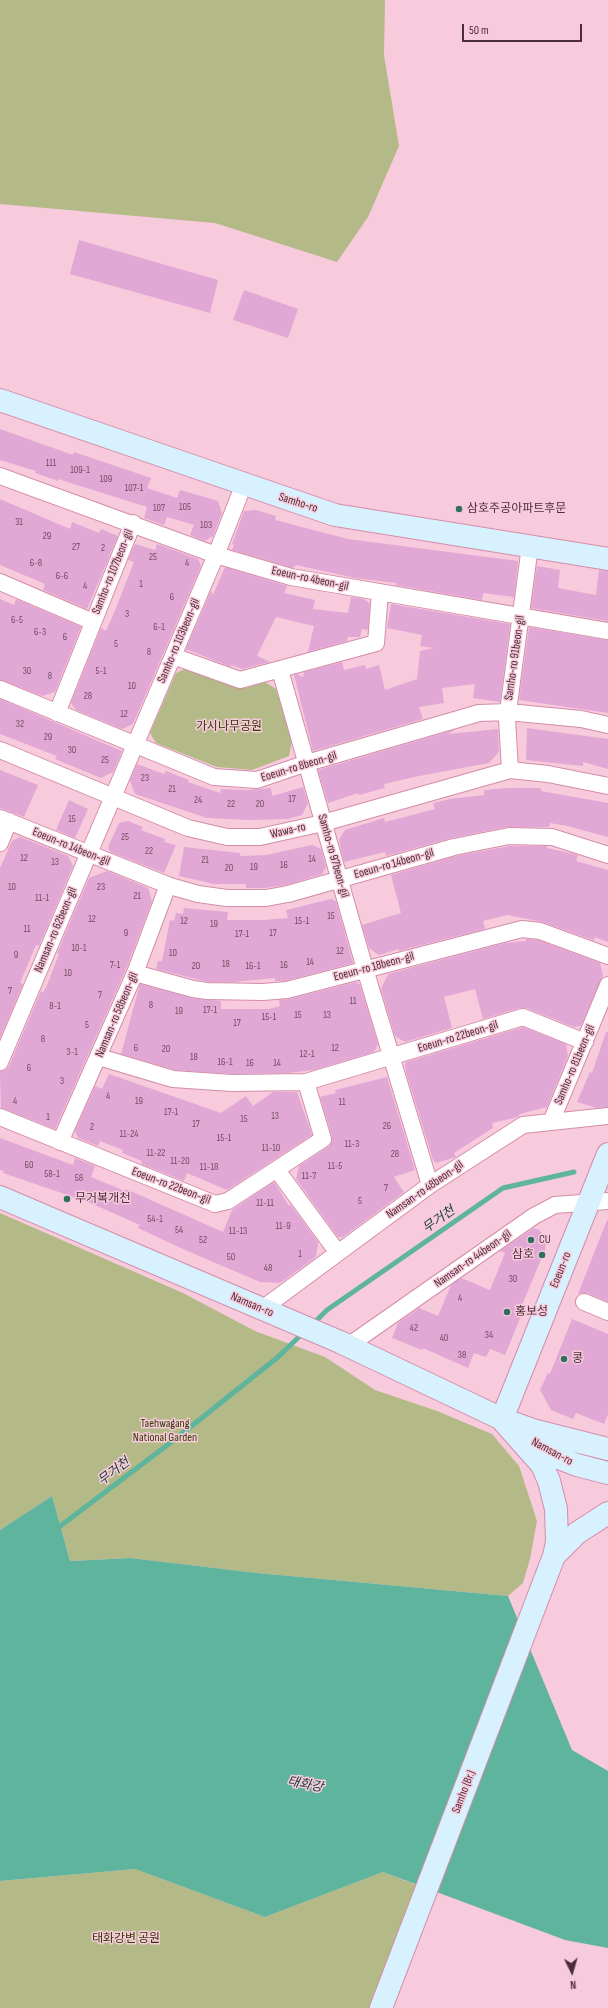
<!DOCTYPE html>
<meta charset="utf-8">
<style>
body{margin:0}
#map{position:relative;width:608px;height:2008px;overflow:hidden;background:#f8cbdc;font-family:"Sofia Sans Condensed",sans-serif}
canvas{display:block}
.north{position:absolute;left:552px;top:1952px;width:40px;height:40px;-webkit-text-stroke:3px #f8cbdc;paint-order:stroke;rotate:175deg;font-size:11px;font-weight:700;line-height:16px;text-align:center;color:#4c2e3a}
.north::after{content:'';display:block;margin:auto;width:14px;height:18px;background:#4c2e3a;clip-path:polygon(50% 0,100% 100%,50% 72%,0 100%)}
.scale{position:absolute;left:462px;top:24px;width:120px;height:18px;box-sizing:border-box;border:2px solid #4c2e3a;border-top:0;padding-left:5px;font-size:12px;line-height:14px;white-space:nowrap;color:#4c2e3a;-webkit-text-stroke:3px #f8cbdc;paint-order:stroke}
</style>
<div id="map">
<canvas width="608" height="2008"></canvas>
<div class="north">N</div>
<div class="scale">50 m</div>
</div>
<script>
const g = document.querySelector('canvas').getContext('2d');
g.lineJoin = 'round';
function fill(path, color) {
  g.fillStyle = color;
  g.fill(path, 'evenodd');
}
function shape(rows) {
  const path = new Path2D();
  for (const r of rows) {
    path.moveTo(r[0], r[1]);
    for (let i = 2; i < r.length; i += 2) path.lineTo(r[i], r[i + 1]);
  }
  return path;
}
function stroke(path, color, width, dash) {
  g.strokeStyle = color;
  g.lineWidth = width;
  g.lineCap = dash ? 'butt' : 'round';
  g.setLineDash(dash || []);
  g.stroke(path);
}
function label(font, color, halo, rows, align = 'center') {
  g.font = font + ' "Sofia Sans Condensed","Noto Sans KR",sans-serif';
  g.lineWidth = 3;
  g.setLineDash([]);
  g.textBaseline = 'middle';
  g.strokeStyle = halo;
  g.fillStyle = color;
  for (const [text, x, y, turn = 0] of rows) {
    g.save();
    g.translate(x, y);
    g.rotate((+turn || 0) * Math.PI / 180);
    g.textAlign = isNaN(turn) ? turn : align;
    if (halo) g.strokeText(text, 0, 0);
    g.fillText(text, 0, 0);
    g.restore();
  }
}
fill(shape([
 [0,0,385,0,384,55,399,146,368,217,337,262,215,223,0,204],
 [187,668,233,686,246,688,265,682,276,689,292,741,289,756,252,770,217,767,156,743,150,733,176,673],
 [0,1213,183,1293,255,1331,325,1357,375,1390,437,1411,492,1434,519,1466,537,1521,530,1559,523,1583,508,1596,257,1573,130,1558,70,1561,52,1496,0,1530],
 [135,1869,265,1917,383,1872,419,1886,371,2008,0,2008,0,1881]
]), '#b3ba87');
fill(shape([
 [52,1496,70,1561,130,1558,257,1573,508,1596,572,1750,608,1771,608,1948,565,1940,383,1872,265,1917,135,1869,0,1881,0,1530]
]), '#5eb49d');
stroke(shape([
 [313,1324,327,1310,503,1188,574,1172],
 [55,1530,174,1440,278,1357,304,1332]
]), '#5eb49d', 5);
fill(shape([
 [79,240,218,280,210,313,70,274],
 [244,290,298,309,288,338,233,320],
 [0,429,73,455,74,452,151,478,147,488,177,498,180,490,218,501,222,513,213,536,205,541,190,535,194,525,167,517,164,525,144,518,147,507,58,479,58,481,35,473,36,471,0,460],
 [0,499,70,529,72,522,99,533,101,529,118,536,87,609,43,590,45,584,0,565],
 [256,510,276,516,275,520,348,539,518,561,514,597,483,593,482,600,395,585,396,583,355,578,296,565,293,568,232,550,234,545,232,544,244,511],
 [135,544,155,550,157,544,198,559,201,566,133,724,122,729,76,710,71,703,101,628,106,631,116,608,134,562,128,560],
 [537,566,560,570,558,588,596,595,599,570,608,571,608,621,531,608],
 [225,567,287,586,284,593,315,600,313,609,348,613,351,597,364,599,370,604,368,630,362,629,360,637,348,637,347,641,308,652,314,626,276,617,257,656,270,662,242,669,231,665,231,667,186,649,211,591,213,595],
 [0,599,14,605,16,599,81,627,55,692,42,696,0,680],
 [391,604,510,624,500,702,473,698,475,684,442,688,444,703,419,707,423,719,313,751,294,675,297,674,303,677,304,672,342,662,344,670,365,665,366,669,379,665,385,690,417,679,420,651,434,648,420,646,422,635,387,628],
 [529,627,608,640,608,713,519,700],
 [0,699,122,751,113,772,101,778,55,759,57,756,0,734],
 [527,728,608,739,608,769,583,762,583,766,526,760],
 [498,729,499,752,489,763,419,776,384,784,385,788,359,795,358,793,328,803,318,770,454,730,449,734],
 [137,764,164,774,166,771,189,780,188,782,220,793,221,789,248,790,271,788,272,796,303,787,308,803,302,815,288,819,249,820,207,818,135,794,130,781],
 [0,770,38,785,24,817,0,808],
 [507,788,541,788,541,791,608,803,608,837,567,826,550,823,549,827,507,827,451,838,386,856,385,852,344,862,339,840,345,830,384,818,385,822,435,809,433,803,450,799,484,795,484,790],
 [69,800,88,809,75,838,56,830],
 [128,821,143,827,141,830,165,839,164,842,176,845,164,873,110,852,108,847,119,823],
 [20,837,68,856,73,866,39,946,36,945,20,983,23,984,0,1038,0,868,12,841],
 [312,845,321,849,326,867,322,874,286,885,265,888,246,888,246,884,214,884,179,876,184,847,240,853,240,856,266,855],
 [510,846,547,846,547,848,578,855,576,861,608,870,608,942,594,937,595,941,543,922,507,915,483,921,485,929,398,951,399,949,379,955,369,948,362,925,401,913,391,875,456,856],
 [107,871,148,888,152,901,126,969,55,1129,1,1108,0,1071,5,1070,9,1066,41,991,43,992,46,988,59,954,57,953,89,878],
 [331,899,336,901,353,963,285,981,275,981,275,978,234,982,208,982,156,969,158,961,162,961,170,920,174,921,176,913,183,914,184,908,228,912,227,920,264,920,288,918,286,910],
 [526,939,538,940,600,963,603,976,581,1026,574,1027,526,1008,520,1008,483,1019,475,989,444,997,452,1028,405,1042,395,1036,381,989,388,974,505,943,526,941],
 [356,982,360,985,378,1044,374,1052,314,1070,287,1073,232,1074,175,1070,121,1054,140,984,192,998,221,1001,221,1009,269,1009,280,1006,279,1000,289,999],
 [523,1027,566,1044,568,1056,547,1107,520,1114,518,1117,492,1123,493,1128,454,1153,456,1157,436,1163,433,1160,406,1072,405,1065,406,1062],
 [606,1032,608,1032,608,1107,597,1108,577,1102,590,1072,592,1073],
 [109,1074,221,1113,246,1096,253,1106,273,1092,297,1092,312,1135,227,1190,187,1173,184,1181,141,1164,142,1161,122,1153,123,1150,100,1141,98,1146,78,1138,75,1131,95,1086,102,1089],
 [387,1077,415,1170,394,1177,404,1192,343,1237,338,1237,296,1179,299,1166,328,1147,332,1142,332,1136,320,1097,336,1093,335,1090],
 [0,1138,73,1165,75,1158,95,1166,91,1177,125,1191,126,1189,223,1232,232,1210,274,1182,289,1206,290,1204,318,1242,316,1257,280,1283,260,1282,185,1250,138,1228,140,1225,88,1202,3,1173,4,1171,0,1170],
 [607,1220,608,1220,608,1302,587,1293,578,1294],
 [534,1228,539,1230,544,1236,546,1243,545,1250,522,1305,525,1306,505,1355,490,1349,486,1357,474,1353,468,1368,423,1348,422,1350,392,1338,398,1323,419,1308,438,1316,451,1285,461,1278,490,1290,505,1253,500,1251],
 [572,1319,608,1334,608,1414,604,1424,576,1413,573,1419,551,1410,540,1390,548,1373,550,1374]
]), '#e1a7d5');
const street = shape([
 [0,476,216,555,291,577,608,631],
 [0,582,93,622],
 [173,656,240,680,376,643,380,592],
 [280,670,365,969,430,1185],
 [0,689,214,777,257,780,307,763,479,713,508,712,581,719,608,725],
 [57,713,133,523],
 [0,750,188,828,227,837,260,837,323,823,510,770,548,774,608,786],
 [510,770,507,719,530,546],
 [0,818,170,886,198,894,227,898,266,898,288,894,454,847,509,836,552,837,608,855],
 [0,843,9,821],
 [135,973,193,989,207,991,263,992,287,990,522,929,540,931,608,956],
 [99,1057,173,1079,232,1083,306,1082,523,1017,585,1042],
 [0,1062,216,555,244,484],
 [0,1117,215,1204,228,1201,323,1139,306,1082],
 [551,1122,608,985],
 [60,1142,135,973,168,885],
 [277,1170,338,1253],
 [584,1302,608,1312],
 [262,1309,430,1185,523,1125,608,1116],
 [348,1346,534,1216,555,1205,608,1201]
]);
const secondary = shape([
 [0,400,335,515,608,559],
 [0,1197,340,1342,502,1419,536,1431,608,1449],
 [502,1419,608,1154],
 [528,1440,559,1458,577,1465,608,1473],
 [554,1556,577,1533,608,1513],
 [381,2008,554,1556,557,1542,556,1509,549,1481,542,1465,503,1421]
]);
stroke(street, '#d48ca9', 18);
stroke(secondary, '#d48ca9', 24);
stroke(street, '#fff', 16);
stroke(secondary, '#d7f1fe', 22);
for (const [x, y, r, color] of [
 [459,509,4,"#2e6f5e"],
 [67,1199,4,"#2e6f5e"],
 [531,1240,4,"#2e6f5e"],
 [542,1255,4,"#2e6f5e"],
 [507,1312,4,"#2e6f5e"],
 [564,1359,4,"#2e6f5e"]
]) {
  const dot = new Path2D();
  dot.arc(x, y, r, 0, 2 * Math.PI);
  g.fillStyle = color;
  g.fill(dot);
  stroke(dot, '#f8cbdc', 1.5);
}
label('10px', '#714c61', null, [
 ["111",51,463],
 ["109-1",80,470],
 ["109",106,479],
 ["107-1",134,488],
 ["105",185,507],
 ["107",159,508],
 ["31",19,522],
 ["103",206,525],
 ["29",47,536],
 ["27",76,547],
 ["2",103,548],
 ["25",153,557],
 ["6-8",36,563],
 ["4",187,563],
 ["6-6",62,576],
 ["1",141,584],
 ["4",85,586],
 ["6",172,597],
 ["3",127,614],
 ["6-5",17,620],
 ["6-1",159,627],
 ["6-3",40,632],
 ["6",65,637],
 ["5",116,644],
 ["8",149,652],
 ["30",27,671],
 ["5-1",101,671],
 ["8",50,676],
 ["10",132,686],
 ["28",88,696],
 ["12",124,714],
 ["32",20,724],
 ["29",48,737],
 ["30",72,750],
 ["25",105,760],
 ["23",145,778],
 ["21",172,789],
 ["17",292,799],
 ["24",198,800],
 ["22",231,804],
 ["20",260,804],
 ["15",72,819],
 ["25",125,837],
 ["22",149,851],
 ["12",24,858],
 ["14",312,859],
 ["21",205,860],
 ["13",55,862],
 ["16",284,865],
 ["19",254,867],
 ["20",229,868],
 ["10",12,887],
 ["23",101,887],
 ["21",137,896],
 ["11-1",42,898],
 ["15",331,916],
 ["12",92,919],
 ["12",184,921],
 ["15-1",302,921],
 ["19",214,924],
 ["11",27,929],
 ["9",126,933],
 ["17",273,933],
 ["17-1",242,934],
 ["10-1",79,948],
 ["12",340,951],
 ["10",173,953],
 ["9",16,955],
 ["14",310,962],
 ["18",226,964],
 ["7-1",115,965],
 ["16",284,965],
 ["20",196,966],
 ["16-1",253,966],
 ["10",68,973],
 ["7",10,991],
 ["7",100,995],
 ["11",353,1001],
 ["8",151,1005],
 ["8-1",55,1006],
 ["17-1",210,1010],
 ["19",179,1011],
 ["15",298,1015],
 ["13",327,1015],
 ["15-1",269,1017],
 ["17",237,1023],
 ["5",87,1025],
 ["8",43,1039],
 ["6",136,1048],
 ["12",335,1048],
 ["20",166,1049],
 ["3-1",72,1052],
 ["12-1",307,1054],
 ["18",194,1057],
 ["16-1",225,1062],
 ["16",250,1063],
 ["14",277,1063],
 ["6",29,1068],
 ["3",62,1081],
 ["4",108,1096],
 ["4",15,1101],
 ["19",139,1101],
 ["11",342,1102],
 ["17-1",171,1112],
 ["13",275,1116],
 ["1",48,1117],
 ["15",244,1119],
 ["17",196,1124],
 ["26",387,1126],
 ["2",92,1127],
 ["11-24",129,1134],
 ["15-1",224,1138],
 ["11-3",352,1144],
 ["11-10",271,1148],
 ["11-22",156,1153],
 ["28",395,1154],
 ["11-20",180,1161],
 ["60",29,1165],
 ["11-5",335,1166],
 ["11-18",209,1167],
 ["58-1",52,1174],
 ["11-7",309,1176],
 ["58",79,1178],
 ["7",386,1188],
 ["5",360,1201],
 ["11-11",265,1203],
 ["54-1",155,1219],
 ["11-9",283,1226],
 ["54",179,1230],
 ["11-13",238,1231],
 ["52",203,1240],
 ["1",300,1254],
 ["50",231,1257],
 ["48",268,1268],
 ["30",513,1279],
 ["4",460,1298],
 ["42",414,1328],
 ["34",489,1335],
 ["40",444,1338],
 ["38",462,1355]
]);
label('12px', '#4c2e3a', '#f8cbdc', [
 ["Samho-ro",298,503,18],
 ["Samho-ro 107beon-gil",113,572,-68],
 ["Eoeun-ro 4beon-gil",310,579,12],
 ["Samho-ro 103beon-gil",179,641,-67],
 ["Samho-ro 91beon-gil",515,658,-82],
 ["Eoeun-ro 8beon-gil",299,767,-17],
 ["Wawa-ro",288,831,-13],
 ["Eoeun-ro 14beon-gil",71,847,22],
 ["Samho-ro 97beon-gil",333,856,74],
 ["Eoeun-ro 14beon-gil",394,864,-16],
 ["Namsan-ro 62beon-gil",56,930,-67],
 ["Eoeun-ro 18beon-gil",374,967,-15],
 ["Namsan-ro 58beon-gil",117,1015,-67],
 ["Eoeun-ro 22beon-gil",458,1037,-17],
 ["Samho-ro 81beon-gil",575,1065,-67],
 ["Eoeun-ro 22beon-gil",171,1186,21],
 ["Namsan-ro 48beon-gil",425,1190,-35],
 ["Namsan-ro 44beon-gil",473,1259,-35],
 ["Eoeun-ro",561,1270,-68],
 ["Namsan-ro",252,1305,23],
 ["Namsan-ro",552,1452,28],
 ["Samho (Br.)",464,1792,-69]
]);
label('12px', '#4c2e3a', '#f8cbdc', [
 ["삼호주공아파트후문",467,509],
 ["무거복개천",75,1199],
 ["CU",539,1240],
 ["삼호",534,1255,"right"],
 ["홍보성",515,1312],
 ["콩",572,1359]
], 'left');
label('12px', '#353902', '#f8cbdc', [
 ["가시나무공원",229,727],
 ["Taehwagang",165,1424],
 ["National Garden",165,1438],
 ["태화강변 공원",126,1939]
]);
label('italic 13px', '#194036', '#f8cbdc', [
 ["무거천",439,1220,-35],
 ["무거천",114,1472,-37],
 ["태화강",305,1785,11]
]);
</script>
